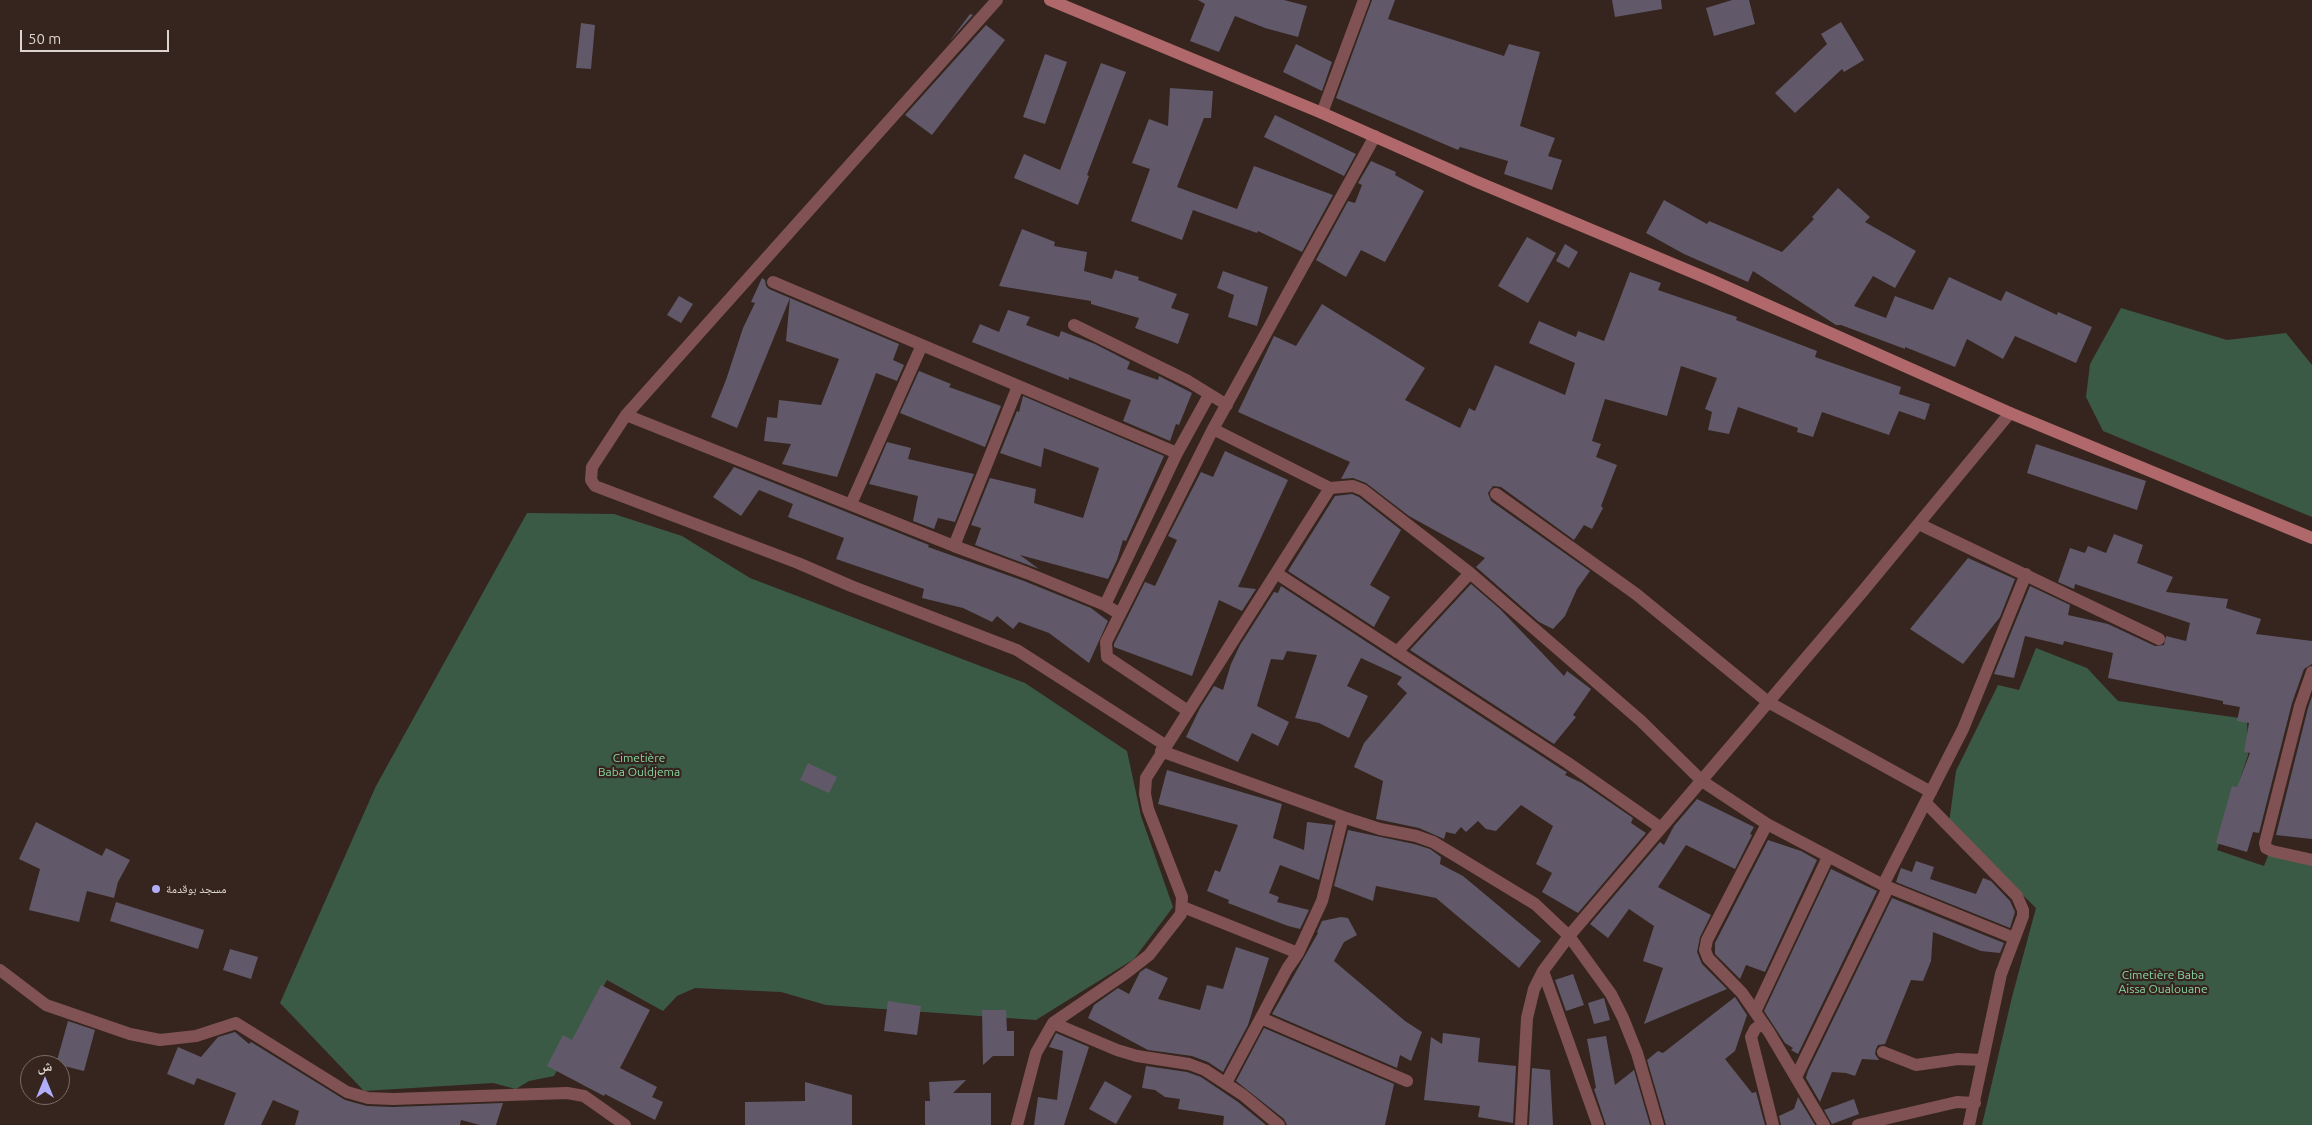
<!DOCTYPE html>
<meta charset="utf-8">
<style>
body{margin:0}
#map{position:relative;width:2312px;height:1125px;overflow:hidden;background:#35251e;font-family:Ubuntu,"Noto Naskh Arabic",sans-serif}
canvas{display:block}
.north{position:absolute;left:20px;top:1055px;width:50px;height:50px;box-sizing:border-box;background:#35251e;border:1px solid #796b65;border-radius:50%;rotate:0deg;font-size:14px;font-weight:700;line-height:20px;text-align:center;color:#ded4cf}
.north::after{content:'';display:block;margin:auto;width:18px;height:22px;background:#b2adf9;clip-path:polygon(50% 0,100% 100%,50% 72%,0 100%)}
.scale{position:absolute;left:20px;top:30px;width:149px;height:22px;box-sizing:border-box;border:2px solid #ded4cf;border-top:0;padding-left:6px;font-size:15px;line-height:18px;white-space:nowrap;color:#ded4cf;-webkit-text-stroke:4px #35251e;paint-order:stroke}
</style>
<div id="map">
<canvas width="2312" height="1125"></canvas>
<div class="north">ش</div>
<div class="scale">50 m</div>
</div>
<script>
const g = document.querySelector('canvas').getContext('2d');
g.lineJoin = 'round';
function fill(path, color) {
  g.fillStyle = color;
  g.fill(path, 'evenodd');
}
function shape(rows) {
  const path = new Path2D();
  for (const r of rows) {
    path.moveTo(r[0], r[1]);
    for (let i = 2; i < r.length; i += 2) path.lineTo(r[i], r[i + 1]);
  }
  return path;
}
function stroke(path, color, width, dash) {
  g.strokeStyle = color;
  g.lineWidth = width;
  g.lineCap = dash ? 'butt' : 'round';
  g.setLineDash(dash || []);
  g.stroke(path);
}
function label(font, color, halo, rows, align = 'center') {
  g.font = font + ' Ubuntu,"Noto Naskh Arabic",sans-serif';
  g.lineWidth = 4.5;
  g.setLineDash([]);
  g.textBaseline = 'middle';
  g.strokeStyle = halo;
  g.fillStyle = color;
  for (const [text, x, y, turn = 0] of rows) {
    g.save();
    g.translate(x, y);
    g.rotate((+turn || 0) * Math.PI / 180);
    g.textAlign = isNaN(turn) ? turn : align;
    if (halo) g.strokeText(text, 0, 0);
    g.fillText(text, 0, 0);
    g.restore();
  }
}
fill(shape([
 [2121,308,2227,340,2286,333,2312,365,2312,517,2103,431,2086,397,2090,364],
 [527,513,614,514,682,536,750,578,1025,683,1127,751,1141,816,1173,907,1134,959,1036,1020,826,1005,781,992,695,988,677,996,663,1011,607,980,554,1076,529,1081,516,1089,493,1083,364,1091,280,1003,376,786],
 [2036,648,2087,668,2118,701,2247,719,2248,755,2217,850,2264,866,2269,853,2312,862,2312,1125,1982,1125,2012,997,2036,908,1949,823,1956,771,1998,685,2019,690]
]), '#3b5a45');
fill(shape([
 [1198,0,1284,0,1307,6,1298,37,1265,28,1235,16,1219,52,1190,41,1205,4],
 [1372,0,1395,0,1388,19,1504,56,1509,44,1540,52,1520,126,1555,138,1548,156,1562,160,1552,190,1504,174,1508,161,1460,147,1458,150,1336,98],
 [1612,0,1661,0,1662,9,1615,17],
 [1732,0,1749,0,1755,24,1714,36,1706,8],
 [970,14,973,15,949,42],
 [1841,22,1864,60,1844,72,1842,69,1795,113,1775,93,1827,44,1821,34],
 [581,23,595,25,591,69,576,68],
 [986,25,1005,40,932,135,905,115],
 [1296,44,1332,62,1322,91,1283,72],
 [1045,54,1067,62,1045,124,1023,117],
 [1101,63,1126,72,1087,175,1089,176,1078,205,1014,178,1024,154,1060,170],
 [1170,88,1213,91,1211,118,1204,118,1177,187,1237,209,1254,166,1333,195,1302,252,1258,231,1257,233,1193,210,1182,240,1131,221,1150,169,1132,163,1149,119,1168,126],
 [1275,115,1356,154,1344,176,1264,137],
 [1371,161,1396,172,1395,175,1424,191,1385,262,1361,250,1346,277,1316,260,1348,201,1355,203,1362,185,1358,183],
 [1838,188,1870,217,1865,222,1916,251,1895,288,1873,276,1854,306,1886,318,1895,296,1933,310,1949,277,2001,301,2006,291,2057,315,2058,312,2092,327,2076,363,2015,336,2003,359,1967,339,1955,367,1905,347,1905,349,1841,325,1836,325,1753,271,1748,282,1684,254,1646,233,1664,200,1707,224,1709,221,1782,252,1814,219,1812,217],
 [1022,229,1055,242,1054,246,1087,252,1084,271,1112,279,1115,270,1139,277,1138,280,1177,294,1171,308,1189,314,1178,344,1135,328,1139,318,1091,304,1091,301,999,286],
 [1527,237,1556,253,1528,303,1498,286],
 [1565,244,1578,252,1569,268,1556,261],
 [1223,271,1268,287,1257,326,1228,317,1234,295,1217,288],
 [1630,272,1661,283,1658,290,1737,317,1736,320,1817,351,1815,357,1901,387,1899,394,1930,404,1925,420,1899,411,1889,435,1822,412,1813,437,1797,432,1798,428,1738,407,1729,434,1708,430,1712,412,1705,409,1717,378,1681,366,1667,416,1605,399,1592,441,1601,444,1596,457,1617,465,1601,506,1603,508,1592,529,1584,525,1574,540,1501,487,1493,486,1488,493,1491,501,1590,571,1577,589,1565,616,1553,629,1539,622,1476,567,1485,558,1409,516,1366,483,1353,478,1341,479,1350,462,1238,412,1274,336,1296,346,1322,304,1425,368,1405,400,1460,428,1469,408,1475,411,1495,365,1565,395,1575,363,1529,343,1539,321,1576,337,1578,331,1604,341],
 [762,278,765,280,766,286,769,289,790,298,737,428,711,417,726,380,743,328,755,303,751,302],
 [679,296,693,304,681,323,667,315],
 [790,298,899,344,893,360,904,365,897,381,876,373,837,477,782,464,791,444,764,441,767,417,777,418,779,400,821,405,839,359,786,341],
 [1008,310,1030,317,1026,325,1059,337,1061,331,1095,344,1130,362,1127,369,1158,380,1159,376,1192,393,1179,425,1176,424,1170,441,1123,421,1131,400,1069,377,1069,380,972,342,980,324,999,332],
 [919,371,951,384,949,387,1001,406,985,447,900,413],
 [1023,396,1164,456,1126,541,1123,540,1117,560,1108,579,1020,555,1039,569,975,545,981,528,971,525,990,478,1036,489,1034,503,1083,518,1099,468,1044,448,1041,467,1000,453,1017,411,1019,412],
 [887,442,911,448,908,459,974,474,955,522,938,518,934,529,913,521,918,496,869,484],
 [2036,444,2146,481,2137,510,2027,473],
 [1225,451,1288,480,1238,587,1256,589,1242,611,1219,600,1192,676,1114,647,1114,644,1145,582,1155,586,1177,540,1168,536,1201,472,1213,477],
 [734,467,929,545,928,547,1024,581,1091,608,1108,621,1089,663,1049,633,1019,622,1013,629,997,616,992,622,963,608,922,598,924,589,836,559,844,538,788,517,793,504,759,490,741,516,713,497],
 [1352,494,1359,497,1401,530,1370,585,1390,597,1374,627,1288,571,1335,496],
 [2114,534,2143,545,2137,563,2173,577,2166,592,2228,599,2226,608,2261,619,2256,634,2312,641,2312,664,2304,669,2292,703,2259,833,2253,832,2247,852,2216,843,2232,786,2237,787,2250,753,2244,752,2249,723,2237,721,2240,707,2223,704,2223,701,2108,678,2113,653,2064,641,2063,645,2025,636,2014,678,1994,674,2030,586,2070,605,2068,615,2108,624,2155,646,2164,645,2166,636,2186,641,2190,623,2075,584,2074,589,2058,582,2070,548,2085,553,2088,546,2106,553],
 [1968,558,2015,579,2000,617,1963,664,1910,629],
 [1471,584,1500,609,1564,676,1567,671,1591,689,1573,715,1576,717,1554,744,1410,650],
 [1281,586,1563,770,1567,772,1565,775,1582,783,1633,818,1631,823,1646,833,1578,913,1542,892,1552,873,1536,864,1553,826,1521,805,1496,831,1486,829,1478,821,1466,832,1461,827,1455,834,1446,832,1444,839,1419,828,1376,819,1383,781,1354,767,1364,743,1407,693,1397,684,1402,677,1361,658,1347,686,1368,696,1349,738,1319,723,1295,718,1317,655,1287,651,1283,660,1271,659,1257,706,1289,722,1278,746,1252,733,1238,762,1186,737,1200,708,1214,686,1223,690,1231,664,1240,645,1274,592,1278,593],
 [2312,696,2312,839,2276,835,2308,708],
 [808,763,837,777,829,793,800,780],
 [1167,770,1282,804,1273,838,1304,850,1307,822,1333,825,1319,880,1280,865,1269,893,1279,897,1277,902,1309,910,1300,929,1288,926,1228,903,1229,900,1207,891,1215,870,1220,872,1238,825,1158,804],
 [1697,799,1754,827,1750,834,1752,835,1735,869,1686,845,1658,887,1711,915,1700,937,1697,952,1702,964,1727,989,1644,1024,1663,968,1643,961,1654,926,1629,909,1608,938,1590,924,1660,842,1664,845,1674,826],
 [36,822,102,856,106,848,130,860,118,882,114,898,87,891,79,922,29,910,40,869,19,859],
 [1348,830,1414,844,1430,849,1441,857,1440,864,1463,876,1541,941,1519,968,1436,898,1376,886,1373,901,1334,886],
 [1768,840,1801,851,1817,860,1765,972,1746,965,1740,979,1715,954,1715,943],
 [1916,861,1934,867,1930,879,1976,894,1983,878,1991,881,2010,901,2015,912,2010,928,1896,882,1901,868,1912,872],
 [1831,869,1877,891,1798,1054,1791,1050,1793,1048,1785,1043,1764,1011],
 [1892,898,2004,943,2000,953,1981,951,1933,932,1931,961,1923,981,1911,980,1885,1044,1878,1045,1876,1049,1875,1054,1879,1060,1862,1059,1855,1076,1846,1073,1832,1072,1820,1102,1806,1078,1808,1071],
 [116,902,204,930,198,949,110,921],
 [1341,917,1348,918,1357,935,1344,942,1334,961,1405,1021,1422,1032,1411,1061,1400,1055,1397,1068,1272,1014,1318,933,1317,932,1322,921],
 [1236,947,1269,958,1248,1025,1223,1072,1208,1062,1192,1056,1148,1050,1088,1018,1094,1005,1118,988,1129,994,1140,972,1146,968,1168,978,1158,999,1200,1010,1207,985,1223,989],
 [230,949,258,957,251,979,223,970],
 [1573,974,1584,1005,1566,1011,1555,980],
 [601,985,650,1010,620,1068,657,1087,652,1097,663,1102,655,1120,605,1094,604,1096,547,1066,563,1035,572,1040],
 [1735,997,1747,1015,1735,1051,1725,1059,1752,1093,1756,1092,1765,1125,1666,1125,1647,1060,1658,1051,1663,1053],
 [1604,998,1610,1020,1594,1024,1588,1003],
 [888,1001,921,1006,917,1035,884,1031],
 [982,1010,1006,1010,1007,1031,1014,1031,1014,1056,993,1056,983,1065],
 [68,1021,95,1030,84,1071,56,1064],
 [1264,1028,1394,1084,1385,1125,1287,1125,1284,1119,1236,1081],
 [235,1032,249,1044,251,1042,345,1100,367,1106,393,1107,503,1103,496,1125,480,1125,461,1120,460,1125,295,1125,299,1111,273,1100,261,1125,224,1125,236,1093,197,1078,194,1085,167,1074,178,1047,201,1057,218,1037],
 [1056,1033,1089,1047,1064,1125,1034,1125,1038,1097,1057,1100,1063,1051,1049,1047],
 [1443,1033,1480,1038,1478,1062,1516,1066,1513,1123,1478,1117,1480,1106,1424,1100,1431,1037,1442,1044],
 [1606,1036,1615,1085,1634,1070,1650,1125,1606,1125,1594,1089,1596,1088,1587,1039],
 [1146,1066,1187,1072,1201,1077,1238,1102,1266,1125,1223,1125,1224,1116,1178,1109,1180,1099,1165,1097,1155,1090,1142,1088],
 [1532,1068,1550,1070,1553,1125,1529,1125],
 [966,1080,953,1093,991,1093,991,1125,925,1125,925,1101,930,1101,929,1082],
 [1105,1081,1132,1096,1116,1124,1089,1109],
 [805,1082,852,1095,852,1125,745,1125,745,1102,805,1101],
 [1798,1097,1815,1125,1781,1125,1779,1116,1794,1109],
 [1854,1099,1859,1114,1832,1124,1824,1110]
]), '#615969');
stroke(shape([
 [997,0,626,415,592,467,591,480,595,486,798,563,851,586,1017,650,1165,745],
 [1322,113,1364,0],
 [773,282,1177,453],
 [1074,325,1188,381,1227,405],
 [626,415,954,546,1027,573,1105,605,1120,614],
 [1213,429,1330,488,1353,486,1363,490,1470,573,1641,721,1702,781,1767,824,1883,885,1963,729,2026,574],
 [1496,494,1636,594,1768,702,1931,792],
 [851,504,922,345],
 [1919,524,2159,639],
 [954,546,1018,386],
 [1276,573,1568,763,1661,828],
 [1105,605,1177,453,1209,395],
 [1397,652,1470,573],
 [2312,672,2300,706,2265,843,2266,848,2272,851,2312,860],
 [1188,711,1107,657,1106,642,1213,429,1375,136],
 [1161,751,1343,817,1380,829,1416,836,1433,842,1535,904,1569,936,1611,994,1623,1018,1637,1053,1658,1125],
 [1926,803,2017,896,2023,910,2023,916,2001,974,1969,1125],
 [1767,824,1707,940,1705,950,1708,958,1742,993,1769,1032,1824,1125],
 [1883,885,2014,938],
 [1183,907,1298,953],
 [0,970,46,1005,130,1034,160,1040,196,1036,236,1023,326,1079,347,1092,368,1098,393,1099,567,1093,584,1096,625,1125],
 [1543,971,1598,1125],
 [1755,1012,1828,857],
 [1261,1018,1407,1081],
 [1053,1023,1117,1050,1137,1056,1189,1064,1205,1070,1243,1095,1279,1125],
 [1763,1023,1755,1029,1751,1037,1773,1125],
 [1883,1052,1916,1065,1958,1059,1983,1060],
 [1796,1077,1888,888],
 [1226,1083,1287,969,1298,953,1322,901,1343,817],
 [1017,1125,1036,1053,1053,1023,1126,973,1149,955,1181,914,1182,897,1148,809,1145,794,1146,778,1330,488],
 [1521,1125,1527,1018,1534,989,1543,971,1569,936,1863,591,2010,413],
 [1858,1125,1957,1102,1975,1103]
]), '#805253', 12);
stroke(shape([
 [1050,0,1322,113,1475,181,1711,280,2010,413,2312,538]
]), '#b0686a', 12);
for (const [x, y, r, color] of [
 [156,889,5,"#b2adf9"]
]) {
  const dot = new Path2D();
  dot.arc(x, y, r, 0, 2 * Math.PI);
  g.fillStyle = color;
  g.fill(dot);
  stroke(dot, '#35251e', 2);
}
label('12px', '#87d5a1', '#35251e', [
 ["Cimetière",639,758],
 ["Baba Ouldjema",639,772],
 ["Cimetière Baba",2163,975],
 ["Aissa Oualouane",2163,989]
]);
label('12px', '#ded4cf', '#35251e', [
 ["مسجد بوقدمة",166,889]
], 'left');
</script>
